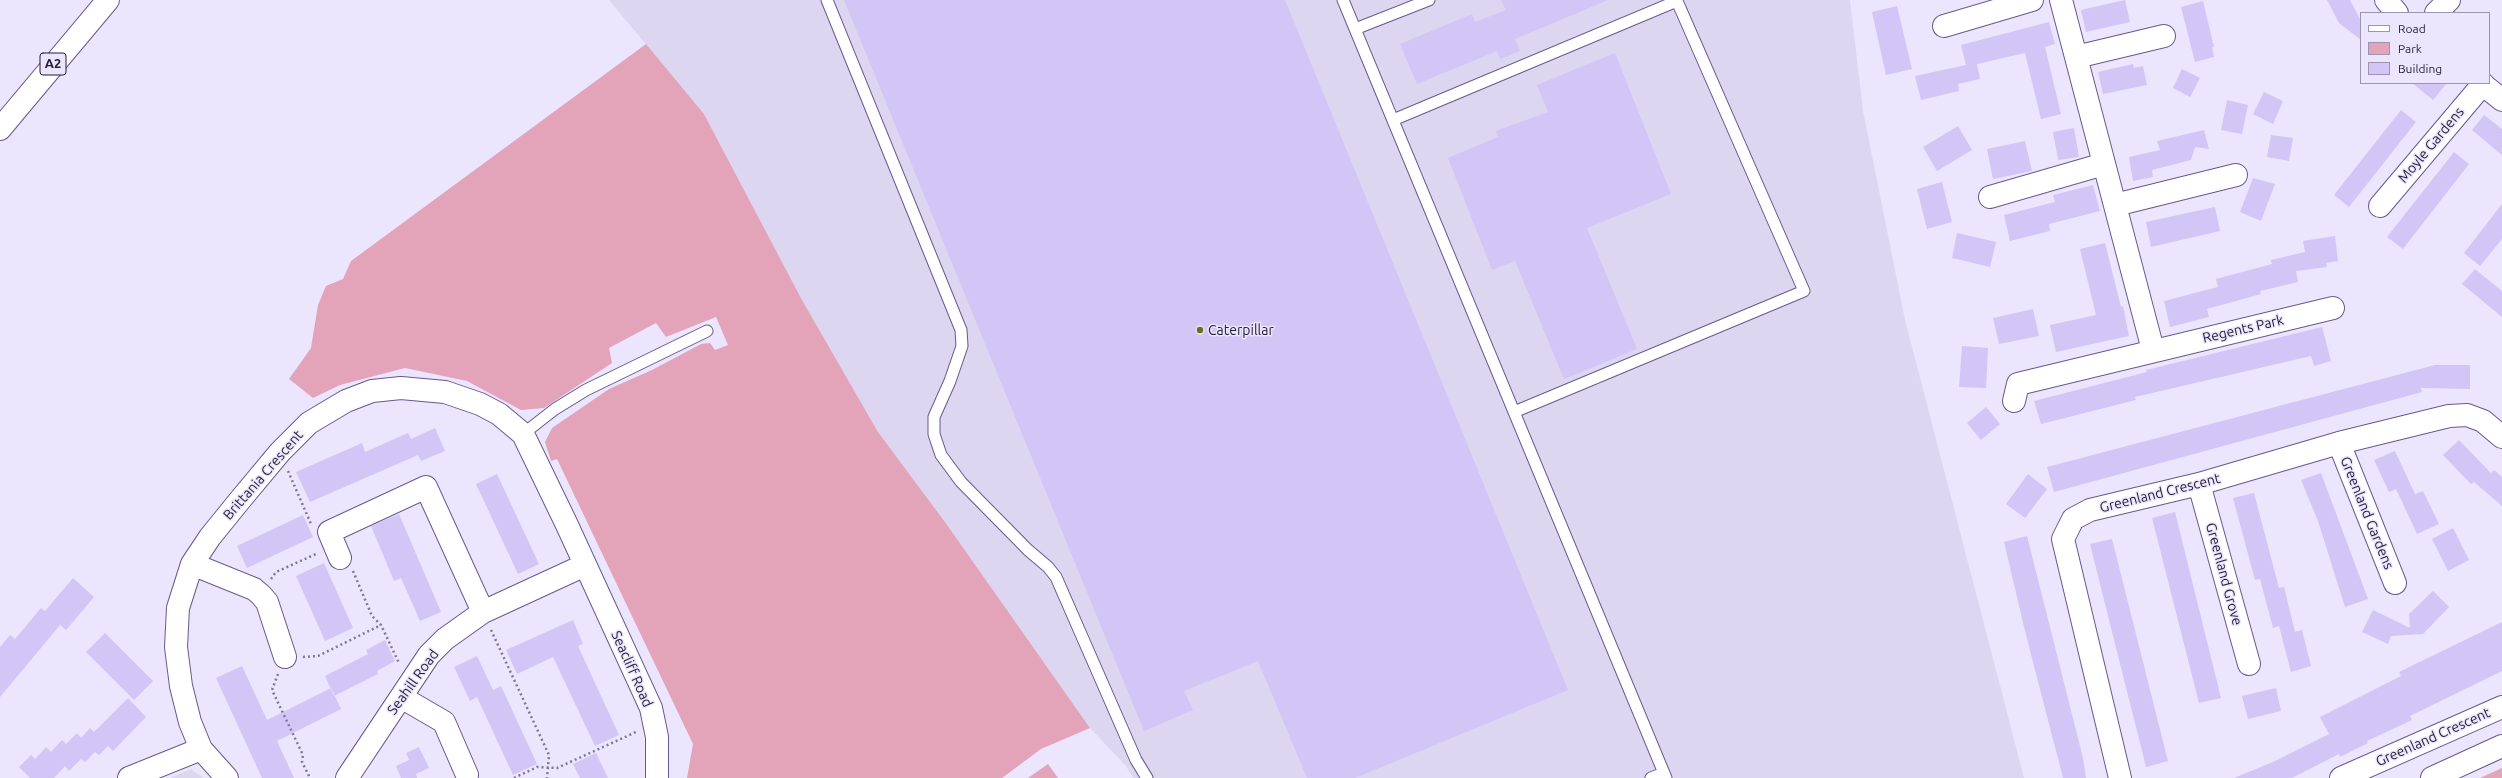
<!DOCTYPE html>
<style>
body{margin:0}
#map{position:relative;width:2502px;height:778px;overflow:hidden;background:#ebe5fe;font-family:Ubuntu,sans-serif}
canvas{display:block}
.legend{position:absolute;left:2360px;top:12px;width:130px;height:72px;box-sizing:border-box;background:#ebe5fe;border:1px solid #9b95ad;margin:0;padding:5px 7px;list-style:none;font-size:12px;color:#231d33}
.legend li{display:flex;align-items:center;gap:8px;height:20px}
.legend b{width:20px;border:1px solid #9b95ad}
</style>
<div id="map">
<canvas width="2502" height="778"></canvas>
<ul class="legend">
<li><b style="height:5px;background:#fff"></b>Road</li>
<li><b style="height:11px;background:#e3a4ba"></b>Park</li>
<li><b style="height:11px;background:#d2c6f6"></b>Building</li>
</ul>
</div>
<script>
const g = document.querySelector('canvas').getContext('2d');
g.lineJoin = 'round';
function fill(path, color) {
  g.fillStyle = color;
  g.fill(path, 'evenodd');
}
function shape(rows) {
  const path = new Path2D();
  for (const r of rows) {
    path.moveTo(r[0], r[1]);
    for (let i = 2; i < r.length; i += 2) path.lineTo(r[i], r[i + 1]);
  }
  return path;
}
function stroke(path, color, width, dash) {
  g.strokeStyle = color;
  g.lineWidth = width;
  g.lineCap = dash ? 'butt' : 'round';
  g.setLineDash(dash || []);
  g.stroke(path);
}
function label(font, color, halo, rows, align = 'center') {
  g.font = font + ' Ubuntu,sans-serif';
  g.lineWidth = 3;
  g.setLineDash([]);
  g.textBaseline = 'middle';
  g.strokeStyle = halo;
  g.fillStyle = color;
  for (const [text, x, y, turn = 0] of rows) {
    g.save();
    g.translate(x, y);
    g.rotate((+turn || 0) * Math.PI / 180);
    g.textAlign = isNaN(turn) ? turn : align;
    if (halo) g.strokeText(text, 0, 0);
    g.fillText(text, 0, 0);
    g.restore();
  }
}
fill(shape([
 [609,0,1850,0,1863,111,1905,320,2024,778,1133,778,1126,766,1090,728,945,522,878,432,802,300,704,114],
 [191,769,203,778,170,778]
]), '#dcd6f1');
fill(shape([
 [646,44,704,114,802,300,878,432,945,522,1090,728,1041,749,1002,778,687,778,693,744,557,459,551,461,545,442,552,428,609,389,652,370,701,344,710,343,715,350,728,345,716,317,666,337,656,323,609,348,612,363,544,408,521,410,467,381,405,368,340,385,313,398,289,379,311,348,318,305,326,286,343,279,351,261],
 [1048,764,1058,778,1028,778],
 [2502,768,2502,778,2480,778]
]), '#e3a4ba');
fill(shape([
 [844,0,1285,0,1568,690,1355,778,1307,778,1258,661,1184,691,1193,710,1144,731],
 [1501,0,1608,0,1515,39,1520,51,1500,59,1497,51,1417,84,1400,44,1472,14,1475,22,1506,10],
 [2125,0,2130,22,2086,32,2081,10],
 [2327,0,2350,0,2361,21,2361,40,2339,23],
 [2203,1,2214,47,2212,47,2214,57,2195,62,2181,7],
 [1897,6,1912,69,1886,75,1872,12],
 [2049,22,2055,44,2045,47,2061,114,2041,119,2025,53,1977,64,1980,79,1958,84,1959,91,1921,100,1915,76,1966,65,1961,45],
 [1615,53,1671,194,1587,228,1637,349,1564,379,1515,261,1492,270,1448,158,1498,137,1496,131,1548,112,1537,85],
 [2133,64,2134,68,2143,66,2147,85,2103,94,2098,72],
 [2182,69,2200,78,2190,97,2173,88],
 [2412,83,2447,83,2433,100],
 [2264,92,2283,101,2273,124,2253,114],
 [2227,100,2248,105,2242,134,2221,130],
 [2401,110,2416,122,2349,207,2334,195],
 [2484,115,2502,129,2502,155,2472,130],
 [1958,126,1972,150,1937,171,1923,147],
 [2074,128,2079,157,2058,160,2053,132],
 [2204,130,2209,149,2195,147,2191,160,2152,170,2153,177,2133,181,2129,157,2160,150,2157,141],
 [2271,135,2293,138,2289,161,2267,157],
 [2025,141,2032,171,1993,179,1987,149],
 [2454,152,2469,164,2403,249,2387,237],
 [2253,178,2275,184,2261,221,2240,212],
 [1942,182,1952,222,1927,229,1917,189],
 [2093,185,2100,211,2049,224,2050,231,2010,241,2004,215,2055,202,2053,195],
 [2502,204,2502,239,2480,266,2464,253],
 [2215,207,2220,231,2151,247,2146,222],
 [1957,233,1996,242,1990,267,1952,258],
 [2335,236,2338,261,2326,263,2327,267,2296,271,2298,282,2260,291,2261,294,2207,309,2209,317,2170,327,2164,301,2218,287,2216,279,2272,264,2271,260,2305,252,2303,241],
 [2105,243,2121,307,2123,306,2129,336,2056,352,2050,325,2096,315,2080,249],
 [2475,269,2502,291,2502,317,2462,284],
 [2033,309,2039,336,1999,344,1993,318],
 [2322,327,2331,361,2314,366,2311,356,2135,397,2136,400,2041,424,2034,401,2147,372,2146,370],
 [1962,346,1988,348,1986,388,1959,387],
 [2435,365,2470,365,2470,389,2421,388,2422,392,2054,492,2047,467],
 [1986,407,2000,424,1981,440,1967,423],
 [435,428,445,451,421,461,418,455,310,502,296,472,362,443,365,452,408,433,411,439],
 [2459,440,2491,473,2494,470,2502,477,2502,506,2474,482,2471,484,2443,455],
 [2395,451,2415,494,2423,491,2439,524,2417,534,2396,489,2389,492,2374,460],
 [2321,473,2368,599,2345,607,2318,521,2301,480],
 [497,474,539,564,518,574,476,484],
 [2028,474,2047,489,2025,518,2006,504],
 [2254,493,2279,588,2284,587,2295,632,2302,630,2311,666,2291,672,2279,626,2273,628,2260,579,2255,580,2233,498],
 [2175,512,2221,698,2199,703,2152,518],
 [399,514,441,612,420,621,401,578,394,581,371,526],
 [303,515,313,537,247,568,237,546],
 [2453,528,2469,560,2448,571,2432,539],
 [2027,536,2083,758,2086,778,2063,778,2026,635,2004,542],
 [2112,539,2168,761,2146,767,2090,544],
 [324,563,353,628,325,641,296,576],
 [73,578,94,597,66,630,60,625,0,697,0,647,10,635,15,639,41,608,45,611],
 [2433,591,2449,607,2423,634,2391,636,2388,644,2362,632,2373,610,2410,628,2409,614],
 [573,620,583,644,578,646,619,735,595,746,553,657,517,674,506,650],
 [2502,622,2502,671,2410,716,2412,720,2367,741,2368,743,2340,757,2339,754,2292,778,2234,778,2273,762,2329,734,2320,717,2401,676,2399,672],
 [105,633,153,681,134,700,86,652],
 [385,640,395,661,377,671,378,674,334,696,325,676,368,654,366,650],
 [477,656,493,690,501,686,537,764,513,775,477,697,470,701,454,667],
 [242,666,267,720,331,688,341,709,277,741,294,778,262,778,216,678],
 [2276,688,2281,711,2248,719,2242,696],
 [128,698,146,717,113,751,108,746,99,755,95,752,85,762,81,759,69,771,65,766,54,778,30,778,19,767,31,755,35,759,46,747,51,752,62,740,66,744,77,733,81,738,90,728,94,732],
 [419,747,429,768,416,774,417,778,401,778,396,766,409,760,406,753],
 [596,753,608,778,580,778,573,764]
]), '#d2c6f6');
const service = shape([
 [827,0,961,330,962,346,950,381,934,417,934,434,941,455,961,482,1028,550,1048,567,1056,577,1136,760,1147,778],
 [1343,0,1666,778],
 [1355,29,1429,0],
 [1393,120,1677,1,1804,291,1514,412],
 [523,434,555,409,586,390,707,331],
 [1651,778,1664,773]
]);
const minor = shape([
 [2061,0,2153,350],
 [2386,0,2397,13],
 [2436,13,2449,0],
 [1944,26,2032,0],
 [2076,57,2164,36],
 [2481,83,2502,100],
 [1990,197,2104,164],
 [2115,205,2236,175],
 [2380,206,2483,84],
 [2014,401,2018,384,2333,308],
 [2339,443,2395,583],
 [2199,484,2249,664],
 [340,558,329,532,426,487,483,612],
 [192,564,254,589,261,595,267,602,285,657],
 [401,697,444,722,467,775],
 [129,778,201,749],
 [227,778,201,749,190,722,181,686,176,647,178,608,192,564,210,537,240,500,280,452,309,423,346,401,372,391,401,388,445,392,480,404,499,414,523,434,567,525,651,708,657,737,657,778],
 [347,778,429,655,445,639,483,612,585,565],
 [2120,778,2063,539,2073,519,2090,510,2199,484,2339,443,2449,416,2467,415,2483,421,2502,437],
 [2341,778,2502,707]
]);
const tertiary = shape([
 [2432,778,2502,746]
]);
const primary = shape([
 [0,129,108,0]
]);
stroke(service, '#68598e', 13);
stroke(minor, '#68598e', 24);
stroke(tertiary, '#68598e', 24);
stroke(primary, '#68598e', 24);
stroke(shape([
 [288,471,311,524],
 [353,571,372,616,381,625,399,663],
 [271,579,276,572,316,554],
 [491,630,549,755,547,778],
 [303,657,318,656,381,625],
 [278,674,272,690,303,755,302,762,310,778],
 [514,778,537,767,557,768,636,732]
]), '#7f7991', 2.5, [2, 3]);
stroke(service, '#fff', 11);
stroke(minor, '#fff', 22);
stroke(tertiary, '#fff', 22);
stroke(primary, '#fff', 22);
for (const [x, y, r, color] of [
 [1200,330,4,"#67721c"]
]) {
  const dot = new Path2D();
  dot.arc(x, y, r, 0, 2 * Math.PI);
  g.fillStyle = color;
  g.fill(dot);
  stroke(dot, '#ebe5fe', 1.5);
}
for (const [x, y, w] of [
 [53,64,26]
]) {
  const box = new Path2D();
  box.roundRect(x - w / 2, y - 11, w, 22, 3);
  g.fillStyle = '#ebe5fe';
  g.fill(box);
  stroke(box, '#231d33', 1);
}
label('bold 13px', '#231d33', null, [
 ["A2",53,64]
]);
label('14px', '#231d33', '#ebe5fe', [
 ["Moyle Gardens",2431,145,-50],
 ["Regents Park",2243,329,-13],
 ["Brittania Crescent",263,475,-49],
 ["Greenland Crescent",2160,493,-14],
 ["Greenland Gardens",2367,513,68],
 ["Greenland Grove",2224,574,75],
 ["Seacliff Road",632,669,66],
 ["Seahill Road",413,682,-54],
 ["Greenland Crescent",2433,737,-24]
]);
label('14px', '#231d33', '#ebe5fe', [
 ["Caterpillar",1208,330]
], 'left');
</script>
